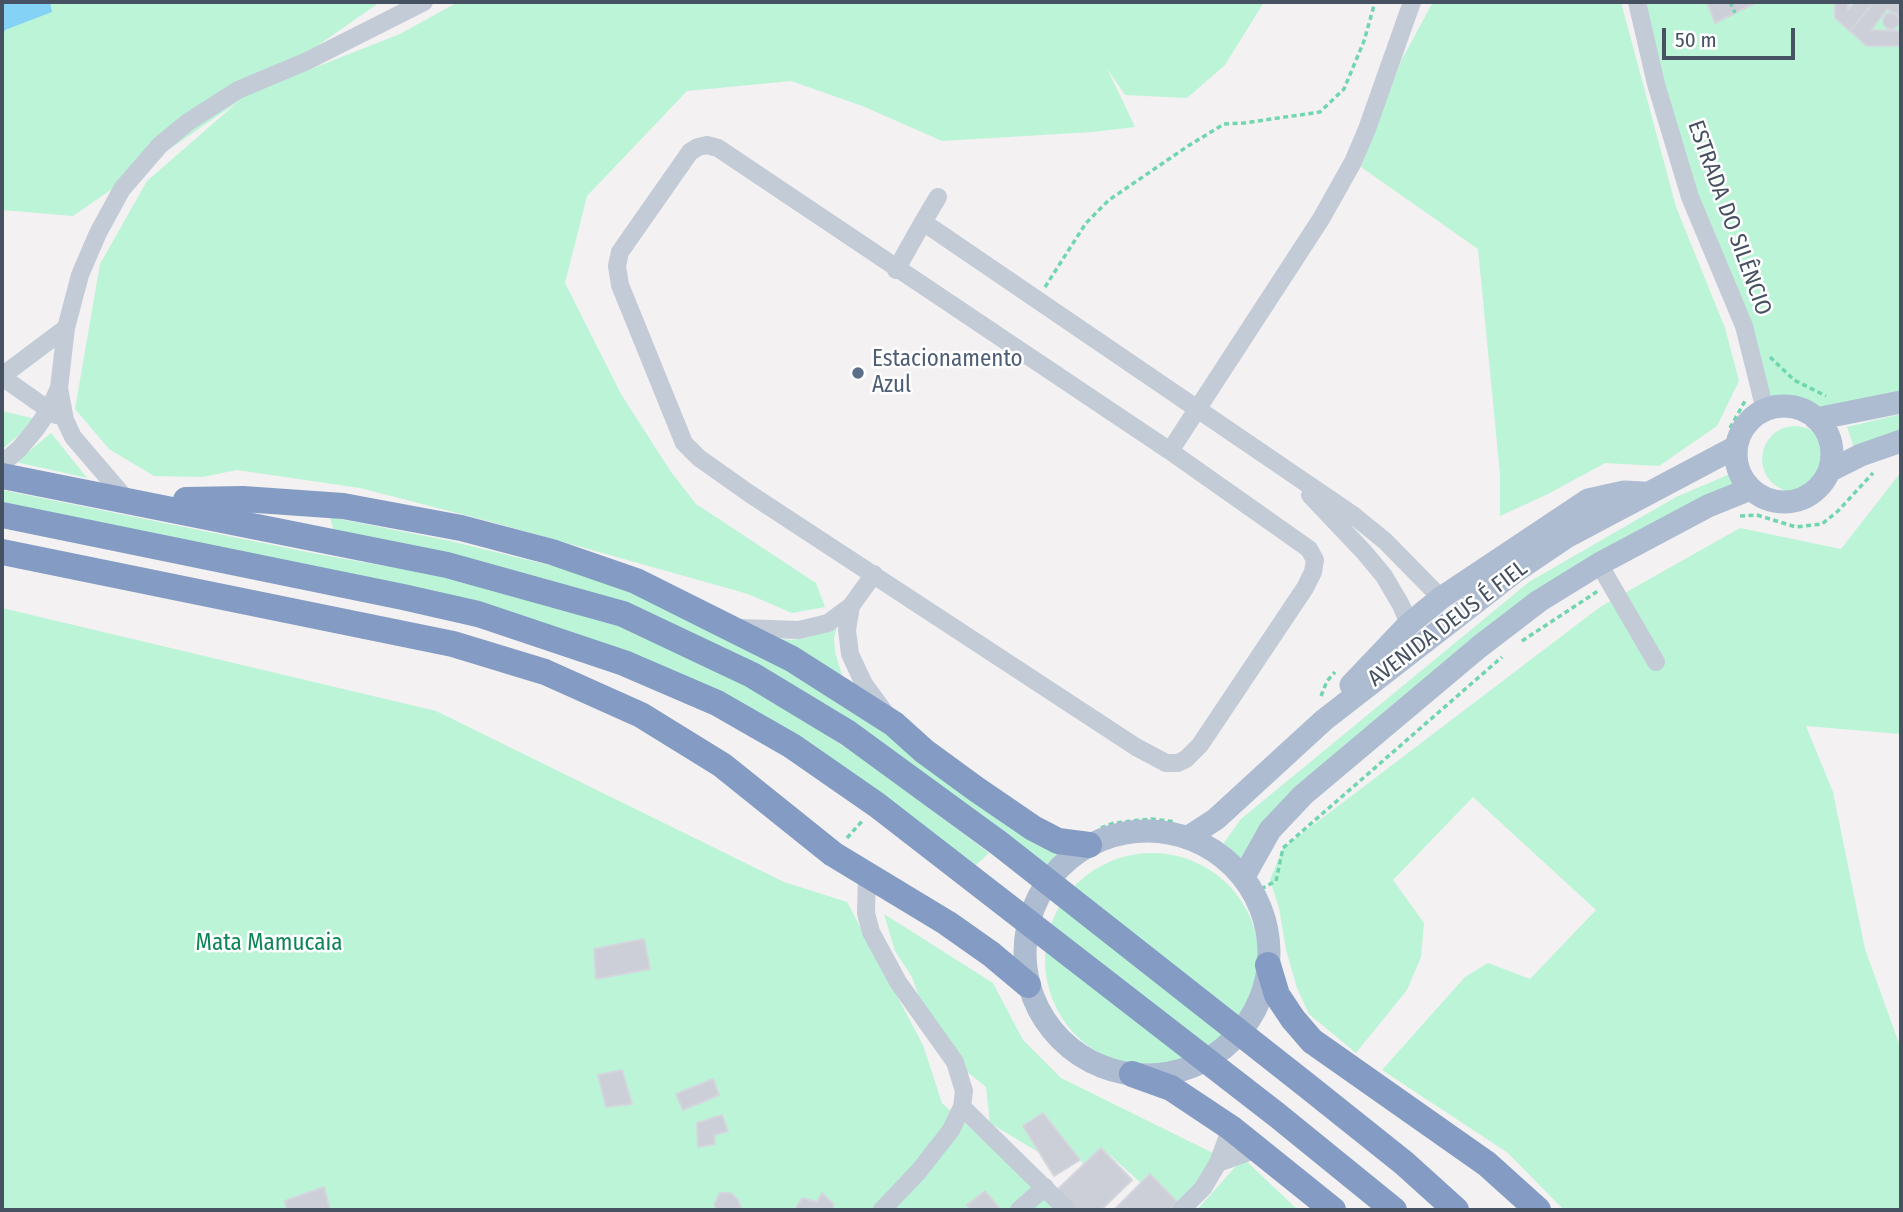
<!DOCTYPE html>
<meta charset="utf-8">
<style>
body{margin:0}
#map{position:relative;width:1903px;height:1212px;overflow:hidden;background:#f3f1f1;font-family:"Fira Sans Condensed",sans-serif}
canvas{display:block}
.frame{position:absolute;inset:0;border:4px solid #465161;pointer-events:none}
.scale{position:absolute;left:1662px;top:28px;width:133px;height:32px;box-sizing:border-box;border:4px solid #465161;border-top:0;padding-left:9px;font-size:21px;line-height:24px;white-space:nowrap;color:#465161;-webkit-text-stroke:5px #fff;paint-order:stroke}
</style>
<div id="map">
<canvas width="1903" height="1212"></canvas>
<div class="frame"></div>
<div class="scale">50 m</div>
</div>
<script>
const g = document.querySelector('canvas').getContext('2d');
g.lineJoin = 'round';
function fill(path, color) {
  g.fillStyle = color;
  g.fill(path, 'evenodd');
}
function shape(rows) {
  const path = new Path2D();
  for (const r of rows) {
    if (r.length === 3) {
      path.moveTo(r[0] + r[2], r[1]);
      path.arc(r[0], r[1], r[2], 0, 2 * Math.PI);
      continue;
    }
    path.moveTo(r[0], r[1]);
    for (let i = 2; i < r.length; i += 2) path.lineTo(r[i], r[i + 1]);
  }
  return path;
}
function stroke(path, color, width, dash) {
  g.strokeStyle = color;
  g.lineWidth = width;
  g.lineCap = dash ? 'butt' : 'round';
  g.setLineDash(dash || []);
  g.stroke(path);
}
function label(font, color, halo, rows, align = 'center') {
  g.font = font + ' "Fira Sans Condensed",sans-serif';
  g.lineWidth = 5;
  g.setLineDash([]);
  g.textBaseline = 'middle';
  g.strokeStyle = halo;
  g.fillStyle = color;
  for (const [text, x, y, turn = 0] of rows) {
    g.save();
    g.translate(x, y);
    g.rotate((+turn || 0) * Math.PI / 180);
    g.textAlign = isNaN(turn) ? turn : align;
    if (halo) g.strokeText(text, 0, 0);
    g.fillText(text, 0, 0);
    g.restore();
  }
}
fill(shape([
 [2,2,380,2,250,93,400,34,458,2,1264,2,1225,65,1187,98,1125,95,1107,68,1135,127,1092,132,942,141,865,107,791,81,687,91,587,196,565,283,621,394,671,472,696,504,816,583,825,607,792,613,748,594,670,572,492,522,360,488,237,470,203,477,154,476,109,449,75,409,100,264,147,181,239,101,73,216,2,210],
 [1433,2,1621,2,1676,207,1725,328,1739,381,1717,426,1659,466,1605,463,1548,494,1500,516,1500,474,1478,249,1361,167,1401,61],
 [1637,2,1901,2,1901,402,1856,412,1805,411,1795,408,1780,407,1765,410,1690,197],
 [2,411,36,419,2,450],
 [1901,414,1901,438,1856,454,1847,427],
 [1795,459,33],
 [51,433,87,478,16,462],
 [1737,471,1747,496,1585,572,1293,798,1253,837,1244,862,1223,844,1241,819,1529,582,1676,497],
 [1901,472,1901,734,1806,726,1833,792,1865,949,1901,1049,1901,1210,1564,1210,1508,1153,1382,1070,1465,977,1488,963,1530,979,1596,910,1473,797,1393,880,1424,923,1421,957,1407,990,1356,1053,1309,1014,1297,988,1286,950,1279,908,1270,880,1283,848,1600,607,1740,528,1841,549],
 [2,490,312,553,490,585,594,615,680,653,774,701,866,761,989,853,975,866,683,677,2,508],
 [330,517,450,541,557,567,660,602,829,692,1061,857,1045,872,697,640,335,536],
 [2,608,436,711,784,882,847,902,923,1045,942,1103,1062,1210,2,1210],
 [837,626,834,638,835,652,844,682,769,637,790,640,806,638],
 [1152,960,107],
 [884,914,993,983,1023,1040,1061,1078,1221,1157,1177,1202,1151,1175,1141,1183,1102,1148,1084,1165,1044,1113,1023,1126,1038,1152,990,1123,986,1087,955,1062,929,1025,912,977,895,951],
 [1243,1158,1298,1210,1197,1210]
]), '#bcf4d8');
fill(shape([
 [2,2,50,2,52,12,5,30,2,38]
]), '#84d2f6');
const building = shape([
 [1707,2,1757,2,1715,23,1707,2],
 [1835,2,1848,2,1848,10,1856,2,1874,2,1850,31,1835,18,1835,2],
 [1874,2,1901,2,1901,16,1887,9,1871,30,1901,31,1901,46,1867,46,1850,31,1874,2],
 [1891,21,8],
 [644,939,650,969,596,979,594,949,644,939],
 [622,1070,632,1104,606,1107,598,1075,622,1070],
 [713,1079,719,1095,683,1110,676,1094,713,1079],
 [1043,1113,1080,1160,1054,1176,1023,1126,1043,1113],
 [722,1115,728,1131,714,1135,715,1144,698,1147,697,1123,722,1115],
 [1101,1148,1132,1180,1101,1210,1077,1210,1057,1190,1101,1148],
 [1150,1174,1177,1202,1169,1210,1114,1210,1150,1174],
 [324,1187,330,1210,287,1210,285,1201,324,1187],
 [985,1191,1001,1210,972,1210,967,1205,985,1191],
 [720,1193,731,1193,738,1200,741,1208,717,1210,714,1205,720,1193],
 [822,1193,834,1205,831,1210,795,1210,802,1198,817,1202,822,1193]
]);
fill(building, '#cccfd7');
stroke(building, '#d4d6dd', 2);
stroke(shape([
 [1730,2,1735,13],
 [1045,287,1086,223,1109,200,1188,146,1224,124,1244,123,1320,112,1344,89,1364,41,1375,2],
 [1770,357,1794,380,1826,396],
 [1730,428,1745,401],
 [1740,516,1757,515,1796,527,1822,524,1838,511,1873,473],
 [1522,641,1598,591],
 [1321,696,1327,681,1335,672],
 [1101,828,1114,823,1151,819,1176,822],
 [847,838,863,820],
 [1261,889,1276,881,1283,848,1502,657]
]), '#70d6af', 3.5, [5, 3.5]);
stroke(shape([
 [1637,2,1656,84,1690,197,1744,326,1765,410],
 [707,145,718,148,1170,451,1309,549,1315,560,1313,572,1305,588,1200,745,1186,759,1178,763,1166,763,1136,747,750,494,699,458,684,443,620,285,617,266,620,252,690,152,698,147,707,145],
 [923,222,938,197],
 [896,270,923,222,1353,515,1385,541,1441,598],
 [2,376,66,328],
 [2,377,56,415],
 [1170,451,1321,219,1353,162,1367,129,1412,2],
 [2,464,19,449,35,430,49,410,59,388],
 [1310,495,1364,552,1384,576,1401,605,1409,624],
 [127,500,73,437,65,420,59,388,66,328,80,275,98,233,122,189,160,145,188,122,238,90,307,61,424,2],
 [1599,564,1656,662],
 [851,606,847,630,850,654,864,684,886,714],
 [740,628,799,630,828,623,851,606,874,574],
 [867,875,866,913,871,932,898,982,955,1062,964,1091,962,1107,951,1130,919,1171,882,1210],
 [962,1107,1067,1210],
 [1218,1163,1257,1149],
 [1019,1210,1045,1187],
 [1181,1210,1203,1188,1218,1163,1231,1128]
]), '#c3cbd7', 18);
stroke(shape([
 [1784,454,48],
 [1816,419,1901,402],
 [1829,471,1861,455,1901,441],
 [1351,685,1409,624,1441,598,1588,500,1624,492,1643,493],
 [1147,953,122],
 [1187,838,1216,819,1324,720,1516,571,1568,536,1736,447],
 [1243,878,1270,830,1303,795,1479,647,1539,601,1599,564,1708,506,1750,489]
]), '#aebcd2', 23);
stroke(shape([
 [2,476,447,565,623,614,752,675,848,733,1000,844,1305,1084,1404,1163,1456,1210],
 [186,500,243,499,343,506,461,528,552,552,636,581,792,659,894,724,924,751,976,789,1033,828,1058,841,1089,845],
 [2,515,403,597,478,614,624,663,717,703,792,746,877,805,1277,1115,1394,1210],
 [2,552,453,644,545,672,641,715,722,765,833,854,947,923,991,954,1028,985],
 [1268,965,1277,995,1293,1019,1312,1041,1487,1164,1538,1210],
 [1132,1074,1171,1088,1231,1128,1333,1210]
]), '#849cc4', 26);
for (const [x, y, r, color] of [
 [858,373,7,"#5c6f8a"]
]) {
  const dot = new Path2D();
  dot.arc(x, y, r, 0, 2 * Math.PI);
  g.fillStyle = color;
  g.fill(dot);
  stroke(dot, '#fff', 2.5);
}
label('23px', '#465161', '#fff', [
 ["ESTRADA DO SILÊNCIO",1729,218,70],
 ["AVENIDA DEUS É FIEL",1448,624,-37]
]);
label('23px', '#4e5e75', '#fff', [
 ["Estacionamento",872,360],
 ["Azul",872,386]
], 'left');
label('23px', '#0d8556', '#fff', [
 ["Mata Mamucaia",269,944]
]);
</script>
